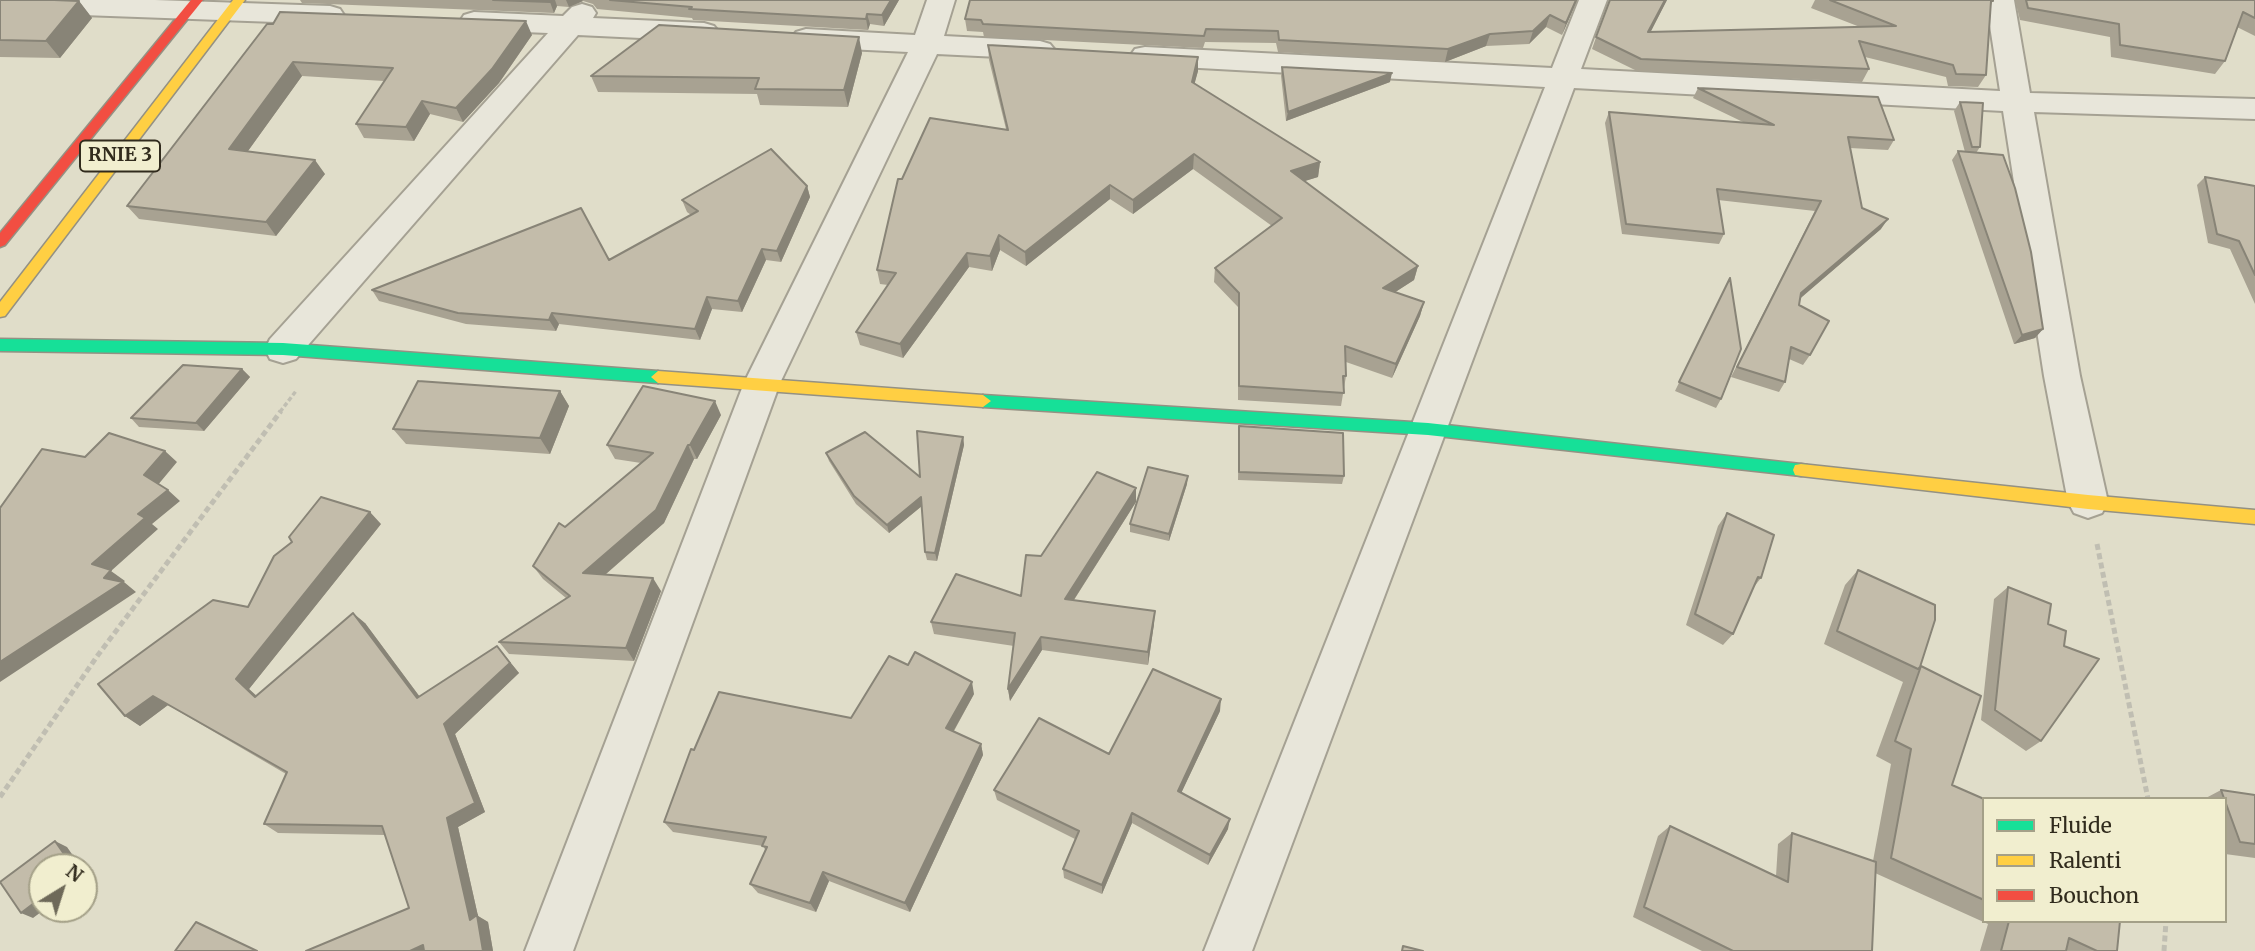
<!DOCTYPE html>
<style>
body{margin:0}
#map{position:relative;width:2255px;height:951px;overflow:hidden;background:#e0ddc9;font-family:Merriweather,serif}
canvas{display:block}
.legend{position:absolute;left:1982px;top:797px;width:245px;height:126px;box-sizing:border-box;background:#f1eecf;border:2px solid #a4a088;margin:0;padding:9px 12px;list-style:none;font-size:21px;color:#312b1d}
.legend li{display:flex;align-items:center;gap:14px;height:35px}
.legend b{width:35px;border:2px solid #a4a088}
.north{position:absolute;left:28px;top:853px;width:70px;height:70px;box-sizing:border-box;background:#f1eecf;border:2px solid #a4a088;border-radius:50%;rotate:38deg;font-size:19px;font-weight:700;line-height:28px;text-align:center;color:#312b1d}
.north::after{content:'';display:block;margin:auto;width:24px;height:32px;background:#6e6959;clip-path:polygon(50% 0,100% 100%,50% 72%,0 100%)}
</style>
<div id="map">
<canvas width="2255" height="951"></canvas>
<ul class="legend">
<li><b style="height:9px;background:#16e098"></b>Fluide</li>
<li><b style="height:9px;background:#ffcf43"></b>Ralenti</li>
<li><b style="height:9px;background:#f24e42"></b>Bouchon</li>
</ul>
<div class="north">N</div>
</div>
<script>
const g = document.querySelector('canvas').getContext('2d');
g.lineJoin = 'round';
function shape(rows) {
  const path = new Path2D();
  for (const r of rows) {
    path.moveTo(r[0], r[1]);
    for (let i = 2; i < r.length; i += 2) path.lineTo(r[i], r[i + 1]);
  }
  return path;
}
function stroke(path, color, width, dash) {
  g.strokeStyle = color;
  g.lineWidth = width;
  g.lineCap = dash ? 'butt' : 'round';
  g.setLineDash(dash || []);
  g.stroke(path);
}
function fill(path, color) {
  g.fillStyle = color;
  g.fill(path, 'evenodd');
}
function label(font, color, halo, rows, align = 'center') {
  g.font = font + ' Merriweather,serif';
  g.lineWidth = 5;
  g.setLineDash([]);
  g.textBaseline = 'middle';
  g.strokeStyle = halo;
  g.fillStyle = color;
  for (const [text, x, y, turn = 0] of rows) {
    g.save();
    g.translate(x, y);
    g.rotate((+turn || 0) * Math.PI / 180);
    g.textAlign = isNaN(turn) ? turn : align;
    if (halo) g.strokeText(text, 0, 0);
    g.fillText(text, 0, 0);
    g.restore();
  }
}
const street = shape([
 [0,0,155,0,330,6,340,9,344,15,340,21,330,24,0,12,0,0],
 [927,0,955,0,944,36,1040,41,1050,44,1055,50,1050,56,1040,59,937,54,780,383,573,951,525,951,744,383,908,52,806,47,796,44,791,38,796,32,806,29,915,35,927,0],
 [1579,0,1607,0,1581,69,2000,91,1986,0,2014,0,2030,93,2255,99,2255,119,2034,112,2080,376,2108,502,2102,513,2088,518,2074,513,2068,502,2044,376,2003,111,1574,88,1252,951,1204,951,1545,87,1145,65,1135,63,1130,56,1135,49,1145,47,1552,68,1579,0],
 [582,4,592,7,596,13,593,18,704,23,714,26,719,32,714,38,704,41,578,35,296,359,283,363,270,359,265,349,270,339,548,33,474,30,464,27,460,21,464,15,474,12,563,16,572,7,582,4]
]);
const fast = shape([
 [0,339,283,343,658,371,665,377,658,383,283,355,0,351,0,339],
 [983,395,1428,423,1801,464,1807,465,1809,470,1807,475,1801,476,1428,435,983,407,975,401,983,395]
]);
const slow = shape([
 [233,0,245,0,5,316,0,317,0,302,233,0],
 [658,371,983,395,991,401,983,407,658,383,651,377,658,371],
 [1801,464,2088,495,2255,510,2255,524,2088,509,1801,476,1795,475,1793,470,1795,465,1801,464]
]);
const jam = shape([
 [191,0,203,0,5,245,0,247,0,233,191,0]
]);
stroke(street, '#a5a193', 4);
stroke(fast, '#949183', 3);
stroke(slow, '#949183', 3);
stroke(jam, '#949183', 3);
stroke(shape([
 [280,412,296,391]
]), '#c0beb2', 3.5, [4.5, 2.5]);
stroke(shape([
 [2097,544,2148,799],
 [0,797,98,655,281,411],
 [2164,951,2166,921]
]), '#c0beb2', 5, [6, 3.5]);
fill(street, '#e8e6da');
fill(fast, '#16e098');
fill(slow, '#ffcf43');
fill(jam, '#f24e42');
fill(shape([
 [0,0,79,1,92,18,60,58,0,57],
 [300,0,899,0,884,26,870,24,868,30,693,20,692,18,597,9,593,4,583,1,569,7,557,6,554,13,302,3],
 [970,0,1577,0,1562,35,1546,27,1529,44,1486,46,1445,62,1278,52,1276,43,1205,42,1203,48,984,37,983,32,967,31,965,19],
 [1609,0,1667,0,1650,32,1860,27,1811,8,1815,0,1993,0,1991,5,1986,75,1978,87,1948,86,1946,77,1865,57,1869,69,1862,82,1637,71,1592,49],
 [2015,0,2255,0,2255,36,2237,27,2225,61,2215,74,2111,57,2110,37,2020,20],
 [267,24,532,35,499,83,463,122,430,114,414,141,364,138,356,124,384,81,302,76,248,151,325,174,276,236,139,219,127,206],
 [988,45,1198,57,1198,71,1194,84,1320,162,1318,177,1304,181,1418,266,1414,280,1395,292,1424,302,1420,316,1392,378,1346,362,1346,376,1341,406,1238,400,1238,307,1214,282,1215,268,1272,226,1193,169,1133,214,1110,199,1026,266,1000,250,992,271,969,267,903,358,860,345,856,332,888,285,880,284,877,270,902,179,1006,129,989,60],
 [862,53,848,107,760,105,757,94,598,92,591,76],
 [1282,67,1390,82,1286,121,1281,76],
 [1698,88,1894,140,1888,150,1850,148,1862,208,1881,229,1800,298,1799,305,1810,355,1803,365,1789,359,1785,382,1779,392,1731,377,1815,211,1718,200,1724,234,1719,244,1622,234,1605,123,1609,112,1743,122,1693,98],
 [1960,102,1980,147,1976,153,2043,329,2035,338,2014,344,1952,160,1958,151,1965,152,1954,111],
 [2205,177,2255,186,2255,304,2230,249,2208,243,2197,185],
 [807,186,810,197,781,262,766,260,742,312,712,309,700,340,559,324,556,331,466,324,379,301,372,290,609,260,691,215,687,212,682,200],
 [1730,278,1721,399,1716,408,1675,391],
 [242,369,250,377,204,431,139,427,131,418],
 [560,391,569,406,550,454,406,444,393,429],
 [721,415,697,459,694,459,664,523,605,575,661,591,634,661,509,654,499,642,566,598,543,579,533,566,565,527,641,463,615,459,607,445],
 [1239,426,1344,476,1342,484,1238,480],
 [963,437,964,445,937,561,927,560,925,552,922,506,889,533,856,504,829,461,826,453,920,477],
 [1187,484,1169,541,1130,532,1130,524],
 [1136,502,1074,600,1154,624,1148,665,1042,650,1010,701,1008,689,1014,646,934,634,931,622,1021,596,1041,556],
 [1727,513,1761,578,1753,588,1733,634,1723,645,1686,625,1718,526],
 [381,524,249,689,257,696,365,623,420,697,497,646,519,673,455,734,485,812,458,827,478,916,488,922,493,951,306,951,409,908,385,835,278,833,264,824,286,774,168,705,140,726,125,716,248,607],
 [1858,570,1920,667,1952,785,1984,799,1984,921,2120,921,2117,951,1980,951,1988,924,1875,873,1872,951,1702,951,1633,917,1658,836,1670,826,1776,876,1778,844,1792,833,1873,861,1891,764,1876,756,1903,682,1824,644,1845,585],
 [2008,587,2041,741,2026,751,1981,720,1994,599],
 [974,694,954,731,981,744,983,755,910,912,829,881,816,912,758,893,750,884,766,851,763,846,673,832,664,822,694,750],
 [1220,711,1181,793,1228,829,1208,865,1132,823,1102,894,1064,878,1063,869,1075,839,997,800,994,790,1109,754],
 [2221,790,2255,795,2255,858,2225,854,2225,799,2204,799]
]), '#a8a292');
fill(shape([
 [551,0,555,0,557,6,554,13,550,2],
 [566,0,582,0,583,1,569,7],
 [891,0,899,0,884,26,882,15],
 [1576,0,1577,0,1562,35,1566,23],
 [1665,0,1667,0,1644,45,1648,32],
 [79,1,92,18,60,58,46,41],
 [867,14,870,24,868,30,866,19],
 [1550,15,1546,27,1529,44,1533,31],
 [526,21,532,35,499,83,463,122,456,108],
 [1490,34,1486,46,1445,62,1448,49],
 [859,37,862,53,848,107,844,90],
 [1198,57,1198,71,1191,97,1192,82],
 [293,62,302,76,240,162,229,149],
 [1392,73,1390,82,1286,121,1288,112],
 [422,101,430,114,414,141,406,127],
 [1194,154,1193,169,1133,214,1133,200],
 [315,160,325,174,276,236,266,222],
 [1320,162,1318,177,1289,186,1291,171],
 [1110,185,1110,199,1026,266,1025,252],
 [807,186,810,197,781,262,777,251],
 [1888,219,1881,229,1795,303,1801,293],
 [999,235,1000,250,992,271,990,256],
 [762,249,766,260,742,312,738,301],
 [967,253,969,267,903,358,900,344],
 [1418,266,1414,280,1380,302,1383,288],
 [707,297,712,309,700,340,695,329],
 [1424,302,1420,316,1392,378,1396,364],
 [552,313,559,324,556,331,549,320],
 [2043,329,2035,338,2014,344,2022,335],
 [242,369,250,377,204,431,196,423],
 [560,391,569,406,550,454,540,438],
 [715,401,721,415,697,459,690,445],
 [963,437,964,445,937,561,935,553],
 [688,445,694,459,664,523,592,586,583,573],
 [165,451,177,462,157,486,144,475],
 [1188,476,1187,484,1169,541,1169,534],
 [1136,488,1136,502,1066,612,1065,599],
 [168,490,180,501,152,524,158,529,111,571,125,581,124,582,136,592,0,682,0,662,104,578,92,564,138,514],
 [921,497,923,505,889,533,887,525],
 [370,512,381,524,249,689,268,707,255,697,236,679],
 [653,578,661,591,634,661,626,648],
 [1155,611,1154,624,1148,665,1148,652],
 [353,613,365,623,428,708,417,698],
 [1041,637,1042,650,1010,701,1008,689],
 [497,646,519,673,455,734,485,812,458,827,478,916,488,922,493,951,483,951,470,920,447,818,444,724],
 [972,682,974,694,949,739,946,728],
 [153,696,168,705,140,726,125,716],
 [1221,699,1220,711,1177,802,1178,791],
 [981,744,983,755,910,912,905,903],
 [1132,813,1132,823,1102,894,1102,885],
 [1230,819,1228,829,1208,865,1210,855],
 [55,841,67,847,81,867,73,867],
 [84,872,88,877,84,880],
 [823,872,829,881,816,912,810,903],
 [42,897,42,909,45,909,33,918,21,913],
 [423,945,433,951,410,951]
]), '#888477');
const building = shape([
 [0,0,54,0,79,1,46,41,0,40,0,0],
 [493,0,551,0,550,2,493,0],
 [610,0,891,0,882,15,867,14,866,19,689,9,692,7,610,0],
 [970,0,1576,0,1566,23,1550,15,1533,31,1490,34,1448,49,1279,40,1278,31,1206,29,1204,36,983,24,981,20,965,19,970,0],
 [1610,0,1665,0,1648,32,1896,26,1830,0,1993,0,1993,1,1991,1,1986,75,1956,74,1953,65,1859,41,1869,69,1641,59,1596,37,1610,0],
 [2026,0,2255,0,2255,18,2243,12,2225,61,2120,45,2119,24,2028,8,2026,0],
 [280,12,526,21,492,69,456,108,422,101,406,127,356,124,393,68,293,62,229,149,315,160,266,222,127,206,267,24,273,24,280,12],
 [659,25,859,37,844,90,755,89,759,78,591,76,659,25],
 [988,45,1198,57,1192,82,1320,162,1291,171,1418,266,1383,288,1424,302,1396,364,1345,346,1346,376,1343,376,1344,393,1239,386,1239,293,1215,268,1282,218,1194,154,1133,200,1110,185,1025,252,999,235,990,256,967,253,900,344,856,332,896,273,877,270,898,179,902,179,930,118,1008,130,988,45],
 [1282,67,1392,73,1288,112,1282,67],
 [1698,88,1878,97,1894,140,1848,137,1862,208,1888,219,1801,293,1799,305,1829,321,1810,355,1791,347,1785,382,1737,367,1821,201,1717,189,1724,234,1626,224,1609,112,1774,125,1698,88],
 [1960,102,1983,103,1980,147,1972,147,1960,102],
 [771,149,807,186,777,251,762,249,738,301,707,297,695,329,552,313,549,320,458,313,372,290,581,208,609,260,698,211,682,200,771,149],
 [1958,151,2003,155,2015,188,2031,252,2043,329,2022,335,1958,151],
 [2205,177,2255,186,2255,275,2239,241,2217,234,2205,177],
 [1730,278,1741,349,1721,399,1679,382,1730,278],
 [183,365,242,369,196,423,131,418,183,365],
 [418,381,560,391,540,438,393,429,418,381],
 [643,386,715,401,690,445,688,445,656,510,583,573,653,578,626,648,499,642,570,596,533,566,559,523,565,527,653,453,607,445,643,386],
 [1239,426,1343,433,1344,476,1239,472,1239,426],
 [917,431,963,437,935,553,925,552,921,497,887,525,854,496,826,453,865,432,920,477,917,431],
 [109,433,165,451,144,475,168,490,138,514,145,518,92,564,111,570,104,578,123,582,0,662,0,508,42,449,85,457,109,433],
 [1148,467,1188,476,1169,534,1130,524,1148,467],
 [1097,472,1136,488,1065,599,1155,611,1148,652,1041,637,1008,689,1015,633,931,622,956,574,1021,596,1026,555,1041,556,1097,472],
 [321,497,370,512,236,679,255,697,353,613,417,698,497,646,510,663,444,724,475,803,447,818,470,920,477,915,483,951,424,951,423,945,410,951,306,951,409,908,382,826,264,824,287,772,153,696,125,716,98,684,213,600,248,607,274,556,292,542,289,537,321,497],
 [1727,513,1774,535,1761,578,1758,577,1733,634,1695,614,1727,513],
 [1858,570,1935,605,1935,620,1920,667,1918,669,1837,631,1858,570],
 [2008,587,2051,604,2048,624,2066,631,2064,646,2099,659,2041,741,1995,710,2008,587],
 [915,652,972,682,946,728,981,744,905,903,823,872,810,903,750,884,767,847,762,846,766,837,664,822,691,749,694,750,719,692,851,718,889,656,908,665,915,652],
 [1921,666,1981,696,1952,785,1984,799,1984,900,1891,858,1911,749,1895,741,1921,666],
 [1153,669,1221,699,1178,791,1230,819,1210,855,1132,813,1102,885,1063,869,1079,831,994,790,1039,718,1109,754,1153,669],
 [2221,790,2255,795,2255,844,2240,842,2221,790],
 [1670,826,1788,882,1792,833,1876,862,1872,951,1733,951,1644,907,1670,826],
 [55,841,73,867,42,867,42,897,21,913,0,882,55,841],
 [2009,921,2120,921,2117,951,2097,951,2069,938,2066,951,2001,951,2009,921],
 [196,922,257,951,175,951,196,922],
 [1403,946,1423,951,1402,951,1403,946]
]);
fill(building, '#c3bcaa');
stroke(building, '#888477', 2);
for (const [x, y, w] of [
 [120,156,80]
]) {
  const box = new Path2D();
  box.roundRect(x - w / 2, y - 15.5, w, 31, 5);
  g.fillStyle = '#f1eecf';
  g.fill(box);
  stroke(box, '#312b1d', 2);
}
label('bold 19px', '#312b1d', null, [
 ["RNIE 3",120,156]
]);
</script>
